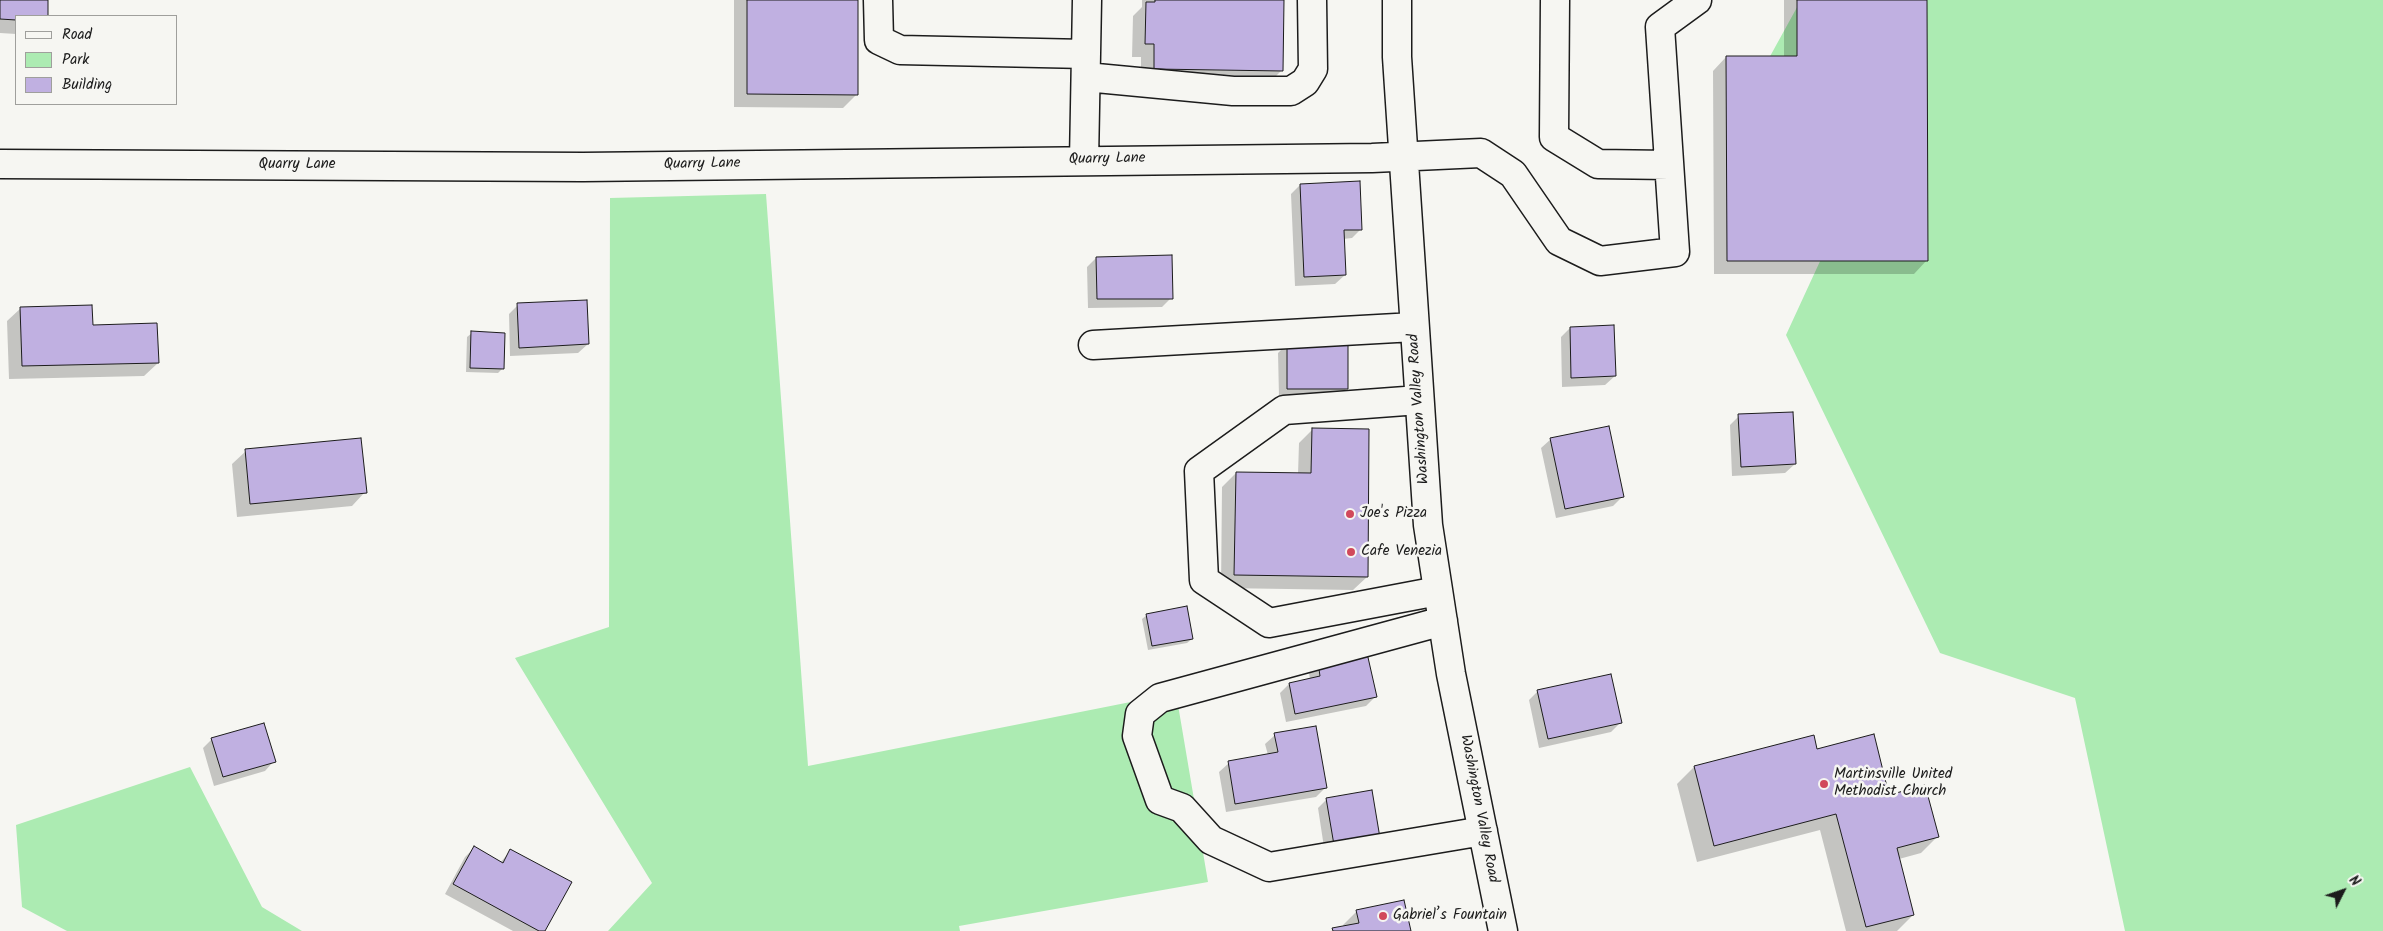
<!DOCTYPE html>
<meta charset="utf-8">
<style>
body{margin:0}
#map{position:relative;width:2383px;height:931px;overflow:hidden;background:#f6f6f2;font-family:Kalam,sans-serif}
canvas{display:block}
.legend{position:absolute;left:15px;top:15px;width:162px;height:90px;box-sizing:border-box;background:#f6f6f2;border:1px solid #9f9f9c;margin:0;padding:6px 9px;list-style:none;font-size:15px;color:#1c1c1c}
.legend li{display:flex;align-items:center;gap:10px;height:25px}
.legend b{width:25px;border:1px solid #9f9f9c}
.north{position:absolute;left:2318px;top:866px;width:50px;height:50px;-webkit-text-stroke:4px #f6f6f2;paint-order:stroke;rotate:49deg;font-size:14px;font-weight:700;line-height:20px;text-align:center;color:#1c1c1c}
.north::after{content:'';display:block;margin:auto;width:18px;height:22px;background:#1c1c1c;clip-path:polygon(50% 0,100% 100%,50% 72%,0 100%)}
</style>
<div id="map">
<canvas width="2383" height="931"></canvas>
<ul class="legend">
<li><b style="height:6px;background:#f6f6f2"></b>Road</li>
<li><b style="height:14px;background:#acebb2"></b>Park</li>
<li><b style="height:14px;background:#c0b0e1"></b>Building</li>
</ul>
<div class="north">N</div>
</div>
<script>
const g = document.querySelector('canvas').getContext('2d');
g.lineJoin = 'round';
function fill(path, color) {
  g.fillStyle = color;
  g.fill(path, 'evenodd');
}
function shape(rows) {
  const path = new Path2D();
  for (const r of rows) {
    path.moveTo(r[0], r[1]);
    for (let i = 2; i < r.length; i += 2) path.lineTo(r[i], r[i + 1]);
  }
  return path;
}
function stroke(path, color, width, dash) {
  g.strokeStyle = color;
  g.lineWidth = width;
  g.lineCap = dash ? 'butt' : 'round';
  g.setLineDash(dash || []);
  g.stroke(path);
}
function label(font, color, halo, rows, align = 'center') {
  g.font = font + ' Kalam,sans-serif';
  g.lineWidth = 5;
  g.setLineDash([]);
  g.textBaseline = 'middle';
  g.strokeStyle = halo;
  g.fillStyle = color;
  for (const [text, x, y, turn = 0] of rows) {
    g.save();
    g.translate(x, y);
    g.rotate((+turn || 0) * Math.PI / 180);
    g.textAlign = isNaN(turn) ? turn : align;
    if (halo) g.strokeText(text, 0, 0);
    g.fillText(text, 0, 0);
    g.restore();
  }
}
fill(shape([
 [1801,0,2383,0,2383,931,2125,931,2075,698,1940,653,1786,335,1880,131,1768,60],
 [766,194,808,766,1176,693,1208,882,959,926,960,931,608,931,652,883,515,658,609,627,610,198],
 [190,767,262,907,302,931,67,931,22,907,16,825]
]), '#acebb2');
fill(shape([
 [0,0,47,0,46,16,16,16,16,34,0,33],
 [734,0,857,0,857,94,843,108,734,107],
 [1142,0,1282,0,1281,71,1268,84,1141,82,1141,57,1132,57,1133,16,1142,7],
 [1784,0,1926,0,1927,260,1914,274,1714,274,1713,71,1726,57,1784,57],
 [1300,185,1361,229,1352,238,1343,239,1345,275,1335,284,1295,286,1291,194],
 [1096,258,1171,298,1162,307,1088,308,1087,267],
 [518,305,588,344,578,353,510,356,509,314],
 [21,308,158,363,144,376,9,379,7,321],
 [1570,328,1615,376,1605,385,1562,387,1561,337],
 [472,333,503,368,498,373,466,372,467,337],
 [1288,343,1347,388,1338,397,1279,397,1278,353],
 [1739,416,1795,464,1785,473,1732,476,1730,425],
 [1312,430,1367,577,1353,590,1221,588,1222,487,1236,473,1298,474,1299,443],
 [1551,439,1623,496,1613,506,1556,518,1541,448],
 [246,451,365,492,352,506,237,517,232,464],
 [1147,615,1192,639,1187,643,1148,650,1142,619],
 [1318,664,1375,697,1366,706,1286,722,1280,693,1289,684,1310,680,1309,673],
 [1538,691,1620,723,1611,732,1539,748,1529,700],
 [1275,735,1326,787,1316,797,1226,812,1219,772,1229,763,1268,755,1265,744],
 [212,739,274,761,265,771,214,786,203,748],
 [1817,750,1938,836,1921,853,1899,859,1913,915,1897,931,1846,931,1820,830,1697,862,1677,784,1694,767],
 [1327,799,1369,847,1325,854,1318,808],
 [474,848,500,863,511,850,544,931,513,931,445,894,465,857],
 [1357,911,1410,931,1331,931,1344,927,1343,925]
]), '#0003');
const building = shape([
 [0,0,48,0,48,16,16,16,16,20,0,19,0,0],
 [747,0,858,0,858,95,747,94,747,0],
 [1155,0,1284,0,1283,71,1154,69,1154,44,1145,44,1146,2,1155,2,1155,0],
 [1797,0,1927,0,1928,261,1727,261,1726,56,1797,56,1797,0],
 [1360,181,1362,230,1344,230,1346,275,1304,277,1300,184,1360,181],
 [1172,255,1173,299,1097,299,1096,257,1172,255],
 [587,300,589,344,519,348,517,303,587,300],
 [92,305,93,325,157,323,159,363,22,366,20,307,92,305],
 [1614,325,1616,376,1571,378,1570,327,1614,325],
 [471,331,505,333,504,369,470,368,471,331],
 [1287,342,1348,342,1348,389,1287,389,1287,342],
 [1793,412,1796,464,1741,467,1738,414,1793,412],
 [1609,426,1624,497,1565,509,1550,438,1609,426],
 [1312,428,1369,429,1368,577,1234,575,1236,472,1311,473,1312,428],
 [361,438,367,493,250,504,245,449,361,438],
 [1187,606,1193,639,1152,646,1146,614,1187,606],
 [1367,653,1377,697,1295,714,1289,683,1320,676,1318,663,1367,653],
 [1611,674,1622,723,1548,739,1537,690,1611,674],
 [264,723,276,762,223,777,211,738,264,723],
 [1316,726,1327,788,1235,804,1228,761,1278,752,1274,733,1316,726],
 [1874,734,1889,795,1925,785,1939,837,1897,848,1914,915,1866,927,1836,814,1714,846,1694,766,1814,735,1817,749,1874,734],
 [1372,790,1380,838,1334,845,1326,798,1372,790],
 [474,846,503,863,510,849,572,882,545,931,539,931,453,884,474,846],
 [1404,900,1411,931,1333,931,1332,928,1359,923,1356,910,1404,900]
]);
fill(building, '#c0b0e1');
stroke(building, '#1c1c1c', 1);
const minor = shape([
 [878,0,879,40,900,50,1086,54],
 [1397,0,1397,57,1428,525,1451,674,1503,931],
 [1555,0,1554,137,1598,164,1669,165],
 [1086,77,1233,91,1291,91,1305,82,1313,69,1312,0],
 [1084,161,1087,0],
 [0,164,583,167,1372,158,1481,153,1513,174,1559,241,1600,261,1675,252,1660,27,1697,0],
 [1093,345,1414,327],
 [1419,400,1284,410,1199,471,1204,580,1269,623,1438,591],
 [1443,621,1160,698,1140,714,1137,736,1160,800,1182,808,1211,840,1269,867,1483,831]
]);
stroke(minor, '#1c1c1c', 31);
stroke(minor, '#f6f6f2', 28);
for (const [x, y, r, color] of [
 [1350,514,5,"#d1495b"],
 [1351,552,5,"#d1495b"],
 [1824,784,5,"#d1495b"],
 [1383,916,5,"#d1495b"]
]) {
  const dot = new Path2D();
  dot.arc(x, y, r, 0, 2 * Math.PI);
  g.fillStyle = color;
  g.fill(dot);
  stroke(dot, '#f6f6f2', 2);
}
label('15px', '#1c1c1c', '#f6f6f2', [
 ["Quarry Lane",1107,160,-1],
 ["Quarry Lane",297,165],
 ["Quarry Lane",702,165,-1],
 ["Washington Valley Road",1420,409,-94],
 ["Washington Valley Road",1478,809,79]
]);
label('15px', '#1c1c1c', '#f6f6f2', [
 ["Joe's Pizza",1360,514],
 ["Cafe Venezia",1361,552],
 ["Martinsville United",1834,775],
 ["Methodist Church",1834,792],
 ["Gabriel’s Fountain",1393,916]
], 'left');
</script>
